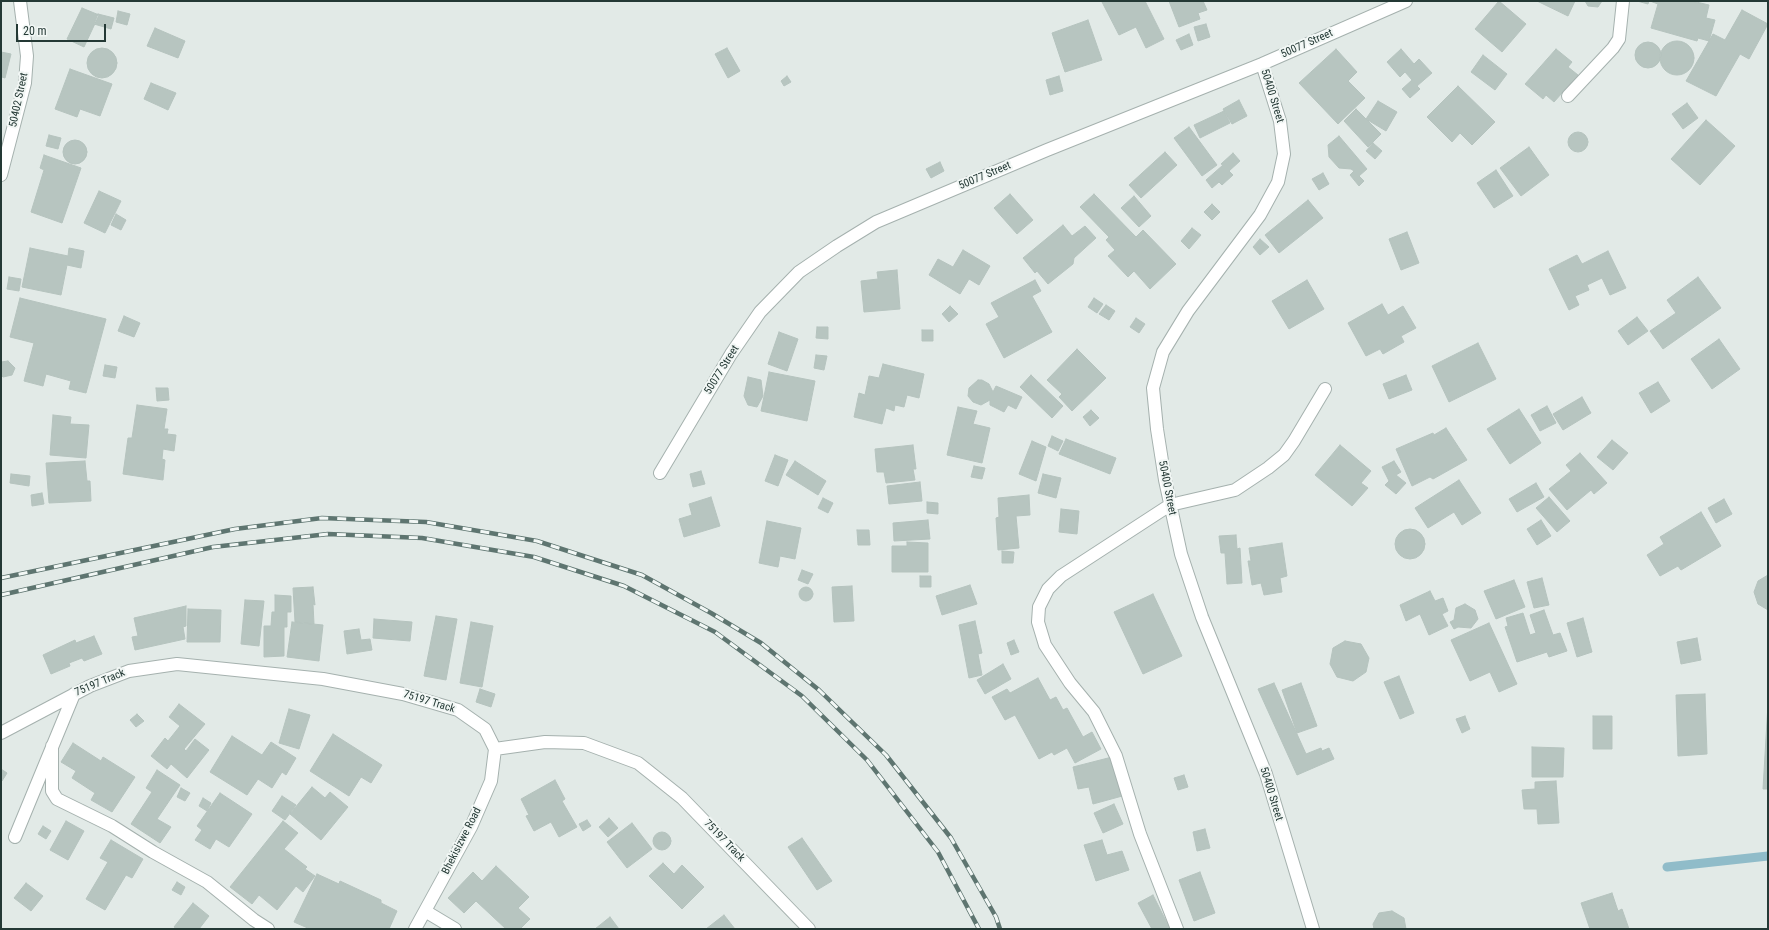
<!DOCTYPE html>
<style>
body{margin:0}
#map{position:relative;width:1769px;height:930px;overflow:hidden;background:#e2eae7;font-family:"Roboto Condensed",sans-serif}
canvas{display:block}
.frame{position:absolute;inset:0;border:2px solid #243935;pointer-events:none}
.scale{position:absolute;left:16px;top:24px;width:90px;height:18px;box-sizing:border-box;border:2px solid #243935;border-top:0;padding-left:5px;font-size:12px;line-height:14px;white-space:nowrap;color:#243935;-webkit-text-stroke:3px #f2f7f5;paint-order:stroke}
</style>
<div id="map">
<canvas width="1769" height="930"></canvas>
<div class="frame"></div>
<div class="scale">20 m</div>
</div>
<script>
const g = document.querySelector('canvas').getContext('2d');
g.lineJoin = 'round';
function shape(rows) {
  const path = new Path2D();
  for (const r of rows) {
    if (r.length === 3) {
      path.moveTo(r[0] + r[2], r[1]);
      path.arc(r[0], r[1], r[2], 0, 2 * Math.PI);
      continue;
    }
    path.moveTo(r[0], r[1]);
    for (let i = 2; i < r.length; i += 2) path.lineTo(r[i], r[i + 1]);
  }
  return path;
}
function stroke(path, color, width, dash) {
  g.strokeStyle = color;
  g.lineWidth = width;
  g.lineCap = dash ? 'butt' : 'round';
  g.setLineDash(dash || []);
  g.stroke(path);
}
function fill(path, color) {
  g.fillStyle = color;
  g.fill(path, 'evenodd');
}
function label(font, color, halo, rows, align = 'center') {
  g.font = font + ' "Roboto Condensed",sans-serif';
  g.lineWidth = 4;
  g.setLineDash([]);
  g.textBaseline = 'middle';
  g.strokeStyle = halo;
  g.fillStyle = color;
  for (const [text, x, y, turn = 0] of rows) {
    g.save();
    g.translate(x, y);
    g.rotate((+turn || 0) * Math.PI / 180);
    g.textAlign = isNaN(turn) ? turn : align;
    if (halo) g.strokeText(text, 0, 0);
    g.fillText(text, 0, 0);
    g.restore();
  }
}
stroke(shape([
 [1667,867,1768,856]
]), '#90bcc9', 9);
const building = shape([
 [1105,1,1145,1,1164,39,1146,48,1136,27,1119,35,1102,2,1105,1],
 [1169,1,1203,1,1207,10,1198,13,1200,19,1179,27,1169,1],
 [1499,1,1526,24,1502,52,1475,29,1499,1],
 [1537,1,1575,1,1568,16,1537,1],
 [1585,1,1602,1,1598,7,1588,6,1585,1],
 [1637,1,1649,1,1648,4,1637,1],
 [1650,1,1692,1,1709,5,1706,18,1715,20,1709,41,1698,38,1697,41,1651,28,1658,4,1650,1],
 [82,8,99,15,84,47,67,39,82,8],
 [1742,10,1768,24,1749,59,1740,54,1716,96,1686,81,1713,34,1725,40,1742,10],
 [118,11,130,14,127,25,116,22,118,11],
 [98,14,114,18,111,29,94,24,98,14],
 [1088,20,1102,60,1065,72,1052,33,1088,20],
 [1206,24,1210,37,1198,41,1194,27,1206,24],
 [155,28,185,41,178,58,147,46,155,28],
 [1189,34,1193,45,1181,50,1176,40,1189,34],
 [1677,58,17],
 [1648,55,13],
 [102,63,15],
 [727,48,740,71,728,78,715,54,727,48],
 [1336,49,1357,72,1348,81,1365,98,1338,124,1299,83,1336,49],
 [1401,49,1414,64,1419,59,1432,73,1417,86,1420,89,1410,98,1402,89,1412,80,1405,72,1400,77,1387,62,1401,49],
 [1556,49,1572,62,1568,67,1578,75,1554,102,1546,95,1543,99,1525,84,1556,49],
 [1,52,11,54,5,78,2,77,1,80,1,52],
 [1483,55,1507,74,1495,90,1471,72,1483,55],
 [70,69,112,84,100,116,80,109,77,117,55,109,70,69],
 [787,76,791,82,784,86,781,81,787,76],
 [1059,76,1063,91,1050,95,1046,80,1059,76],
 [151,83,176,93,168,110,144,99,151,83],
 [1458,86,1495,122,1472,145,1460,133,1452,142,1427,117,1458,86],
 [1239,100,1247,116,1232,124,1223,109,1239,100],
 [1378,101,1397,112,1386,131,1366,119,1378,101],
 [1687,103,1698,118,1683,129,1672,114,1687,103],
 [1356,109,1381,134,1368,147,1344,121,1356,109],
 [1224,111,1230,123,1200,138,1194,125,1224,111],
 [1706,120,1735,146,1700,185,1671,159,1706,120],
 [1189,127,1217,165,1202,176,1174,138,1189,127],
 [1578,142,10],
 [49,135,61,138,58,149,46,146,49,135],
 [1339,136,1367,169,1359,176,1364,181,1359,186,1350,175,1354,171,1351,169,1339,168,1329,157,1328,145,1339,136],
 [75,152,12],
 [1373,143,1382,151,1375,159,1366,151,1373,143],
 [1529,147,1549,175,1521,196,1500,168,1529,147],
 [1165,152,1177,165,1141,198,1129,185,1165,152],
 [1233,153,1240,161,1229,171,1233,175,1222,185,1219,182,1212,188,1206,180,1223,165,1221,164,1233,153],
 [44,155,81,168,62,223,31,212,44,170,40,168,44,155],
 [940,162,944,171,931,178,926,169,940,162],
 [1496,170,1513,196,1494,208,1477,183,1496,170],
 [1323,173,1329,184,1319,190,1312,179,1323,173],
 [99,191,121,201,105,233,84,223,99,191],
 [1010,194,1033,220,1017,234,994,208,1010,194],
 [1094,194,1136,237,1143,230,1176,264,1150,289,1134,271,1128,277,1108,256,1115,250,1106,240,1109,237,1080,207,1094,194],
 [1134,196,1151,216,1139,227,1121,208,1134,196],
 [1308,200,1323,218,1279,253,1265,235,1308,200],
 [1212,204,1220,212,1212,220,1204,212,1212,204],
 [116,214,126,220,121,230,111,225,116,214],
 [1063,225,1072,236,1085,226,1096,238,1074,258,1073,264,1048,284,1037,271,1035,273,1023,258,1063,225],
 [1192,228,1201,235,1189,249,1181,241,1192,228],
 [1407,232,1419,263,1401,270,1389,239,1407,232],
 [1260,239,1269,247,1260,255,1253,247,1260,239],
 [30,248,68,256,69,248,84,251,81,268,67,265,61,295,22,287,30,248],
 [963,250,990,266,979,285,969,279,960,294,929,275,938,259,953,267,963,250],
 [1608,251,1626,288,1610,295,1602,278,1587,285,1589,290,1575,296,1579,305,1569,310,1549,269,1577,255,1582,264,1608,251],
 [897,270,900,309,864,312,861,281,878,279,877,272,897,270],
 [9,277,21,279,19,291,7,289,9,277],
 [1698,277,1721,308,1663,349,1650,331,1676,313,1667,300,1698,277],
 [1035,280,1041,291,1032,296,1052,332,1004,358,986,324,999,317,991,303,1035,280],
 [1307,280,1324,309,1289,329,1272,301,1307,280],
 [20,298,106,319,86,393,69,389,71,381,46,374,43,386,24,381,34,343,10,337,20,298],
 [1094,298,1103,304,1097,313,1088,307,1094,298],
 [1382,304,1388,315,1403,306,1416,328,1401,336,1404,342,1383,354,1380,349,1366,356,1348,323,1382,304],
 [1106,305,1115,311,1109,320,1099,314,1106,305],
 [950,306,958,314,949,322,942,314,950,306],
 [124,316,140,323,134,337,118,331,124,316],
 [1637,317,1648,331,1628,345,1618,331,1637,317],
 [1136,318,1145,324,1139,333,1130,327,1136,318],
 [817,327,828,327,828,339,816,338,817,327],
 [922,330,933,330,933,341,922,341,922,330],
 [779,332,798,339,787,371,768,364,779,332],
 [1719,339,1740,369,1712,389,1691,359,1719,339],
 [1478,343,1496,379,1449,402,1432,366,1478,343],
 [1077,349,1106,378,1072,411,1059,397,1062,394,1047,380,1077,349],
 [816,355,827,356,824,370,814,368,816,355],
 [8,361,15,368,12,375,3,377,1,375,1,362,8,361],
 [883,364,924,374,919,398,907,395,904,407,895,405,894,411,886,408,882,424,854,417,859,393,865,395,869,376,879,378,883,364],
 [105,365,117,367,115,378,103,376,105,365],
 [769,372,815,381,807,421,761,411,769,372],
 [1031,375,1063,406,1052,418,1020,387,1031,375],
 [1406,375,1412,390,1389,399,1383,384,1406,375],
 [748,377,761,380,763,396,757,407,748,405,744,396,748,377],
 [978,380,982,380,989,384,993,392,996,386,1022,397,1016,409,1008,405,1004,412,990,405,990,400,981,405,973,402,968,396,969,388,978,380],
 [1658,382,1670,401,1651,413,1639,393,1658,382],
 [156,388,168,388,169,400,157,401,156,388],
 [1582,397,1591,413,1563,430,1553,414,1582,397],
 [137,405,167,409,164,429,168,429,167,434,176,435,174,451,163,449,162,459,165,460,163,480,123,474,128,438,132,438,137,405],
 [1547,406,1556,423,1540,431,1531,415,1547,406],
 [958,407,977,411,973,424,990,428,982,463,947,455,958,407],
 [1519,409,1541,443,1510,464,1487,429,1519,409],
 [1091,410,1099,418,1090,426,1083,417,1091,410],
 [53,415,71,417,70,424,89,425,86,458,50,455,53,415],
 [1446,428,1467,460,1433,479,1430,477,1412,486,1396,449,1433,433,1434,435,1446,428],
 [1052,436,1063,441,1058,451,1048,446,1052,436],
 [1066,439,1116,458,1110,474,1059,454,1066,439],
 [1612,440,1628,453,1613,470,1597,457,1612,440],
 [1032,441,1046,447,1036,481,1019,474,1032,441],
 [913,445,916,469,913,469,915,480,886,483,884,472,877,472,875,449,913,445],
 [1340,445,1371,471,1361,483,1368,488,1352,506,1315,475,1340,445],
 [1580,453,1607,483,1594,494,1591,490,1567,510,1549,489,1571,471,1566,465,1580,453],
 [775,455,788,460,778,486,765,481,775,455],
 [85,461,87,481,90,481,91,501,49,503,46,463,85,461],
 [795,461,826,481,818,495,786,475,795,461],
 [1394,461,1401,472,1396,475,1406,483,1396,494,1385,485,1389,481,1382,467,1394,461],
 [974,466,985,468,982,479,971,477,974,466],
 [701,471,705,484,693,487,690,474,701,471],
 [11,474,30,476,29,486,10,483,11,474],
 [1043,474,1061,478,1056,498,1038,493,1043,474],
 [1459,480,1481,513,1462,525,1454,512,1428,528,1415,508,1459,480],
 [920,482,922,501,889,504,887,486,920,482],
 [1536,483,1544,497,1517,512,1509,499,1536,483],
 [42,493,44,504,32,506,31,495,42,493],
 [1029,495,1030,515,1016,516,1019,548,998,550,996,518,999,517,998,498,1029,495],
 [711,497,720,526,684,537,679,519,692,515,689,504,711,497],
 [1549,497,1570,521,1557,532,1536,508,1549,497],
 [823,498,833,503,828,513,818,508,823,498],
 [1724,499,1732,514,1716,523,1708,508,1724,499],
 [927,502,938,503,938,514,927,513,927,502],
 [1061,509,1079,511,1077,534,1059,532,1061,509],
 [1701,512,1721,546,1681,570,1678,566,1660,576,1647,555,1664,544,1660,537,1701,512],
 [928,520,930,539,894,541,893,523,928,520],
 [1541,520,1551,536,1537,545,1527,529,1541,520],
 [767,521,801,528,795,559,780,556,778,567,759,563,767,521],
 [1410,544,15],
 [857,530,869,530,870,545,858,545,857,530],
 [1236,535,1237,549,1240,548,1242,583,1227,584,1225,553,1221,553,1219,536,1236,535],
 [907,542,928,543,928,572,892,572,892,546,907,546,907,542],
 [1282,543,1287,576,1280,578,1282,592,1264,595,1261,583,1252,585,1248,561,1251,561,1249,548,1282,543],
 [1002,551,1014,552,1013,563,1002,563,1002,551],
 [802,570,813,574,808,584,798,580,802,570],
 [1768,575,1768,610,1758,604,1754,592,1758,581,1768,575],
 [920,576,931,576,931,587,920,587,920,576],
 [1542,578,1549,605,1534,608,1527,582,1542,578],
 [1514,580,1525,607,1496,619,1484,591,1514,580],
 [970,585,977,604,942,615,936,596,970,585],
 [852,586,854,621,834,622,832,587,852,586],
 [806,594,7],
 [313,587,315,605,313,604,314,624,295,622,293,588,313,587],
 [1430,591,1435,601,1443,598,1448,611,1442,614,1448,626,1429,635,1420,614,1406,621,1400,605,1430,591],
 [1153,594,1182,656,1143,674,1114,612,1153,594],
 [275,595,291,596,291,612,287,612,287,627,284,627,284,656,264,657,264,626,271,626,272,612,275,612,275,595],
 [245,600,264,601,259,646,241,644,245,600],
 [1465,604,1475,610,1478,619,1471,628,1458,627,1454,629,1450,622,1454,620,1456,608,1465,604],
 [186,606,186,626,183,627,185,639,135,650,132,637,138,636,134,618,186,606],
 [188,609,221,610,220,642,187,642,188,609],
 [1544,610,1553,635,1560,633,1567,651,1549,657,1547,652,1517,662,1505,627,1508,626,1506,618,1523,613,1530,635,1536,633,1530,615,1544,610],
 [436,616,457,619,446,680,424,676,436,616],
 [1583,618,1592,652,1577,657,1567,623,1583,618],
 [374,619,412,622,410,641,373,638,374,619],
 [975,621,982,653,978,654,982,675,969,678,959,625,975,621],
 [292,622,323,625,319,661,287,657,292,622],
 [471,622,493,626,482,687,460,683,471,622],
 [1489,623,1517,684,1499,692,1490,672,1470,681,1451,640,1489,623],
 [359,629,361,640,370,639,372,650,347,654,344,631,359,629],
 [94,636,102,654,84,661,82,658,69,663,70,666,51,674,43,655,75,640,76,643,94,636],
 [1697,638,1701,660,1681,664,1677,642,1697,638],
 [1014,640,1019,652,1011,655,1007,643,1014,640],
 [1345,641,1361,644,1369,658,1366,672,1353,681,1337,677,1330,664,1333,648,1345,641],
 [1003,664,1011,679,985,694,977,680,1003,664],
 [1399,676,1414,713,1400,719,1384,682,1399,676],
 [1038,678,1050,700,1056,697,1063,710,1067,708,1083,737,1092,732,1101,749,1075,763,1067,748,1054,755,1052,752,1039,759,1015,715,1005,720,992,697,1007,689,1010,693,1038,678],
 [1274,683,1306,754,1321,748,1322,751,1329,748,1334,759,1297,775,1258,689,1274,683],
 [1301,683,1317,726,1297,733,1282,690,1301,683],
 [480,689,495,694,491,707,476,702,480,689],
 [1705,694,1707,754,1678,756,1676,695,1705,694],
 [179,704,205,724,184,749,186,751,195,739,209,750,187,778,171,764,167,769,151,756,165,738,168,741,180,726,169,717,179,704],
 [1768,704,1768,789,1763,789,1768,704],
 [289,709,310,715,299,749,279,743,289,709],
 [137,714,144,721,136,727,130,720,137,714],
 [1465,716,1470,729,1462,733,1456,719,1465,716],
 [1593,716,1612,716,1612,749,1593,749,1593,716],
 [333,734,382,765,371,783,361,777,349,796,310,771,333,734],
 [232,736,262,755,271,742,296,758,286,775,282,772,272,788,258,779,247,795,210,772,232,736],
 [73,743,101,761,103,757,135,777,112,812,91,800,95,793,72,778,76,771,61,762,73,743],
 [1532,747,1564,748,1563,777,1532,777,1532,747],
 [1112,757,1126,795,1093,804,1089,787,1078,789,1073,767,1112,757],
 [1,769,7,773,2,781,1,780,1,769],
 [157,770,180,785,157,819,171,827,160,843,131,824,152,792,146,788,157,770],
 [1184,775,1188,787,1178,790,1174,778,1184,775],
 [555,780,565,799,562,801,577,827,559,837,551,822,534,831,526,816,529,815,521,799,555,780],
 [1556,781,1559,823,1538,824,1537,809,1524,809,1522,790,1535,789,1535,782,1556,781],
 [312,787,325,798,330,792,348,807,321,840,290,814,312,787],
 [181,788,190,793,185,801,177,797,181,788],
 [220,793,252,814,229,847,216,839,210,849,195,840,202,830,197,826,220,793],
 [282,796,296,805,285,820,272,811,282,796],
 [203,798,211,803,207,811,199,806,203,798],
 [1114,804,1123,824,1103,833,1094,813,1114,804],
 [609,818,618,828,608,837,599,827,609,818],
 [587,820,591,826,583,831,579,824,587,820],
 [66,821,84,831,68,860,50,850,66,821],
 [283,821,298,833,284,849,307,867,305,869,315,876,303,892,296,886,277,910,259,895,252,904,230,887,283,821],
 [632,823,652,849,627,868,607,842,632,823],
 [43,826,51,831,46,839,38,834,43,826],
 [1205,829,1210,848,1197,851,1193,832,1205,829],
 [662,841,9],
 [802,838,832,881,817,890,788,847,802,838],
 [111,840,143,859,132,878,126,875,105,910,86,899,108,862,100,858,111,840],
 [1102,840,1107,855,1122,851,1129,870,1096,881,1084,845,1102,840],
 [663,863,674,874,682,865,704,887,682,909,649,876,663,863],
 [496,866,529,897,518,908,530,919,520,929,506,929,476,901,464,913,448,898,473,872,482,881,496,866],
 [1200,872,1215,913,1194,921,1179,880,1200,872],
 [317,874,339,884,340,881,381,900,381,903,397,911,389,929,310,929,294,922,317,874],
 [177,882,185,887,181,895,172,890,177,882],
 [26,883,43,896,31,911,14,898,26,883],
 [1612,893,1618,911,1622,909,1629,929,1590,929,1581,903,1612,893],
 [1153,895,1170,929,1152,929,1138,903,1153,895],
 [193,903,209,916,199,929,177,929,174,927,193,903],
 [1392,911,1404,918,1406,929,1374,929,1373,924,1379,913,1392,911],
 [724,915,735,929,706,929,724,915],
 [610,917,619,929,595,929,610,917]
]);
fill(building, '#b7c5c0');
stroke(building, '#b5c3be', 1);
const street = shape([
 [1262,64,1280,121,1284,154,1278,182,1260,215,1188,311,1163,352,1153,388,1157,429,1165,480,1181,554,1202,617,1266,774,1313,929],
 [1568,96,1613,48,1619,39,1623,1],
 [1,175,25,83,27,56,20,1],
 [660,473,731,354,760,312,799,272,837,246,876,222,1047,150,1262,64,1406,1],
 [1,733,90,686,129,671,177,664,323,679,403,694,458,710,485,729,495,749],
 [52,746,52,791,57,799,112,826,153,852,207,882,254,920,268,929],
 [495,749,545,742,584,743,638,763,682,798,809,929],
 [15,837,74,694],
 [425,911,455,929],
 [415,929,471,827,491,781,495,749],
 [1177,929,1140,834,1116,756,1094,712,1070,683,1045,645,1038,622,1039,607,1048,589,1061,576,1170,505,1235,490,1268,468,1284,455,1294,441,1325,389]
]);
stroke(street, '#a5b1ae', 14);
stroke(street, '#fff', 12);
const rail = shape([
 [1,578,235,529,322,518,426,522,537,541,642,575,711,613,761,643,819,690,886,755,951,838,996,917,1000,929],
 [1,595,213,547,328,534,422,538,534,557,624,586,715,632,802,696,867,760,938,852,979,929]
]);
stroke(rail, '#5e7570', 4.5);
stroke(rail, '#f2f7f5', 3, [9]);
label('11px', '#243935', '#f2f7f5', [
 ["50077 Street",1307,44,-24],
 ["50400 Street",1272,96,73],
 ["50402 Street",19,100,-78],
 ["50077 Street",985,176,-23],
 ["50077 Street",722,370,-58],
 ["50400 Street",1167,488,79],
 ["75197 Track",100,683,-23],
 ["75197 Track",429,702,17],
 ["50400 Street",1271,794,73],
 ["Bhekisizwe Road",462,841,-63],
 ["75197 Track",724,841,46]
]);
</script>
